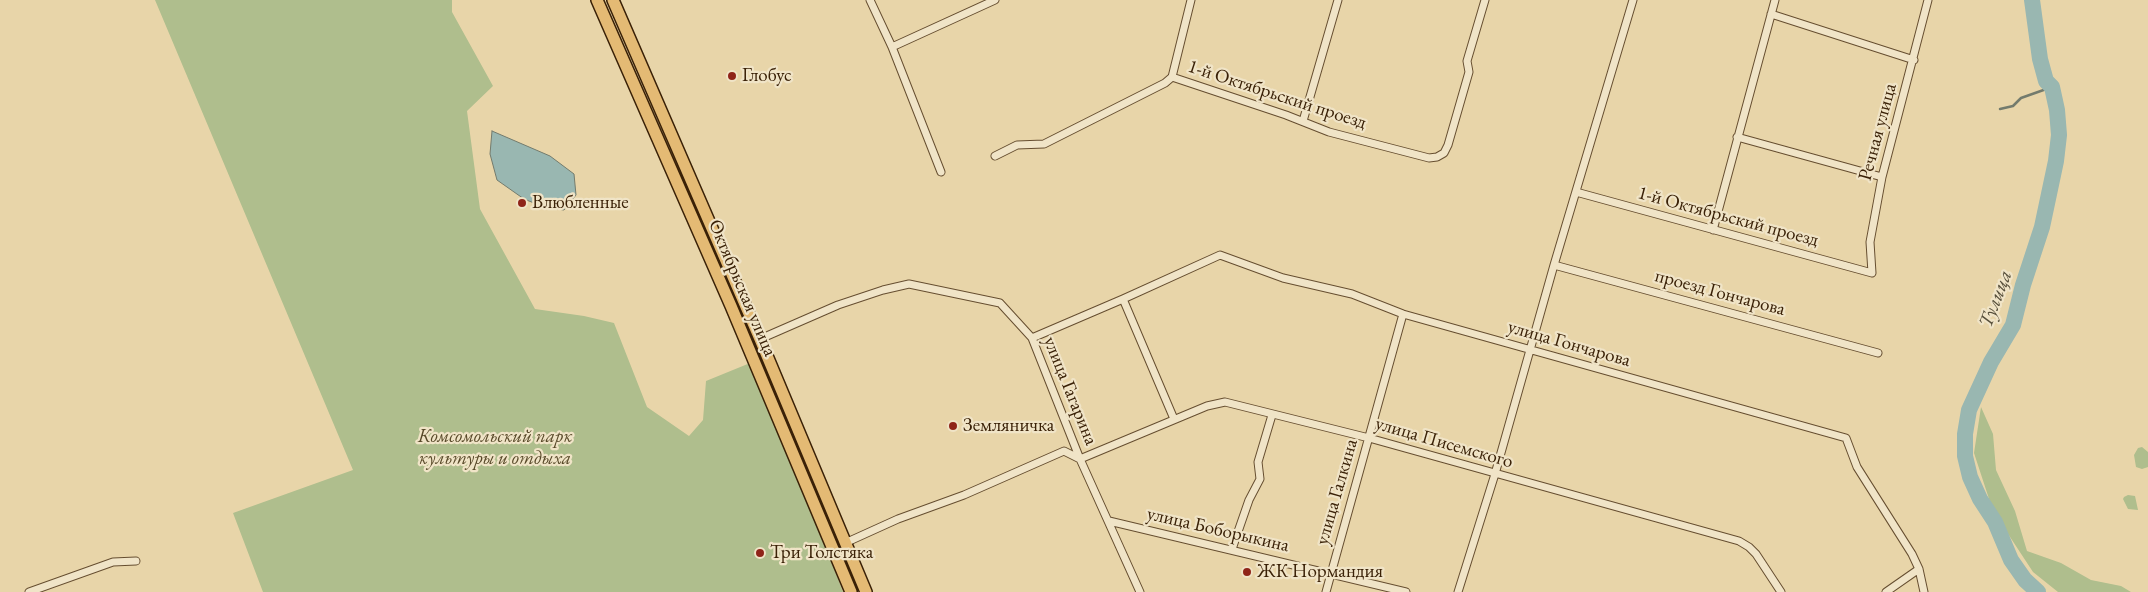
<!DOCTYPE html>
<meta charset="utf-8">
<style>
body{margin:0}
canvas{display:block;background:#e8d5a9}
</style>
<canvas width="2148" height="592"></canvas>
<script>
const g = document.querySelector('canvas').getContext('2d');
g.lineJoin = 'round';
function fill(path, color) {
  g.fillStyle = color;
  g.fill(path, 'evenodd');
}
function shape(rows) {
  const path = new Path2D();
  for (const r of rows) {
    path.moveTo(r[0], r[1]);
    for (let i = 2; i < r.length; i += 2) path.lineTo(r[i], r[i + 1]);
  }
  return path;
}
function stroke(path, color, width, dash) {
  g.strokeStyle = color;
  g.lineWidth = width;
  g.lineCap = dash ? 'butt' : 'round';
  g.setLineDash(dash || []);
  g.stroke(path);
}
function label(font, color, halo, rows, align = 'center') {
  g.font = font + ' "EB Garamond",serif';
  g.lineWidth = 4.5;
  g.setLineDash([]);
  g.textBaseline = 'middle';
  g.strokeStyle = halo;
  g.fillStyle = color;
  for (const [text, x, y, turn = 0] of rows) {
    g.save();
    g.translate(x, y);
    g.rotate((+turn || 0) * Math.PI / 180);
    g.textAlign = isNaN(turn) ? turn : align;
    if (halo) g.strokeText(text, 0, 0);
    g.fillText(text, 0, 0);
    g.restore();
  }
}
fill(shape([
 [155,0,452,0,452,12,493,86,467,111,480,209,535,309,584,316,614,323,647,407,689,436,703,420,706,381,755,361,843,592,263,592,233,513,353,470],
 [1981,407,1993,434,1996,470,2015,511,2027,551,2061,563,2091,580,2121,586,2131,592,2058,592,2033,572,1993,511,1974,453],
 [2142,447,2148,452,2148,467,2142,469,2136,467,2134,455,2138,448],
 [2128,495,2135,496,2138,510,2128,509,2123,499,2124,497]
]), '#afbe8d');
const water = shape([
 [492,131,550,156,574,174,576,195,564,210,544,207,524,199,497,180,490,154,492,131]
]);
fill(water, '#99b7b1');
stroke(water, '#737b6d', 1);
stroke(shape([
 [2000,109,2013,106,2021,98,2052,87]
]), '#737b6d', 2.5);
stroke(shape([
 [2032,0,2040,59,2046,81,2052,87,2057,110,2059,135,2056,161,2042,227,2023,285,2013,325,1991,362,1969,410,1965,434,1965,456,1970,477,1980,499,1995,522,2011,560,2025,580,2038,592]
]), '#99b7b1', 16);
const minor = shape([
 [870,0,892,47,941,172],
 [1771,14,1914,60],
 [892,47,995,0],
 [1172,77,1191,0],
 [1303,121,1338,0],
 [1737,137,1882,177],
 [995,156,1017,145,1044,144,1165,83,1172,77,1286,115,1329,132,1429,158,1437,157,1444,153,1448,145,1469,72,1467,61,1485,0],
 [1576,192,1872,273,1870,242,1882,177,1928,0],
 [1713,230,1775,0],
 [1554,265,1878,353],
 [1123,299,1174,419],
 [1032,338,1123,299,1220,255,1283,278,1352,294,1403,314,1846,438,1857,467,1912,554,1919,569,1924,592],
 [760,339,838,305,883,290,909,284,1000,303,1032,338,1080,459,1140,592],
 [1109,521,1406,592],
 [845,543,898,519,964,495,1064,451,1080,459,1207,406,1225,402,1369,438,1739,541,1749,547,1756,554,1781,592],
 [1232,549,1249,500,1260,479,1258,462,1272,415],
 [29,592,113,562,136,561],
 [1326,592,1403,314],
 [1458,592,1495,474,1554,265,1633,0],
 [1886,592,1919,569]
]);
const primary = shape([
 [597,0,731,306,851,592],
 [613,0,760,339,866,592]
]);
stroke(minor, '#664e30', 9);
stroke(primary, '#3a2107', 14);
stroke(minor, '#f0e4c7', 7);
stroke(primary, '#e4ba74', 11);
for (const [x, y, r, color] of [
 [732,76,5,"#8f2418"],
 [522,203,5,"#8f2418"],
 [953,426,5,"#8f2418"],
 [760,553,5,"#8f2418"],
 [1247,572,5,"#8f2418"]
]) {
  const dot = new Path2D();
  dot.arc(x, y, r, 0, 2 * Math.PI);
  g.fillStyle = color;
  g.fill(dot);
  stroke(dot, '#f0e4c7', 2);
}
label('19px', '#3a2107', '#f0e4c7', [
 ["Глобус",742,76],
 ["Влюбленные",532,203],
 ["Земляничка",963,426],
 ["Три Толстяка",770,553],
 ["ЖК Нормандия",1257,572]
], 'left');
label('19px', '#3a2107', '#f0e4c7', [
 ["1-й Октябрьский проезд",1277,95,18],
 ["Речная улица",1878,132,-75],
 ["1-й Октябрьский проезд",1728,217,15],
 ["Октябрьская улица",742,288,67],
 ["проезд Гончарова",1720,293,15],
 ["улица Гончарова",1569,344,16],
 ["улица Гагарина",1070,391,68],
 ["улица Писемского",1444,443,16],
 ["улица Галкина",1337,492,-74],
 ["улица Боборыкина",1218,530,13]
]);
label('italic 19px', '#574828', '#f0e4c7', [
 ["Комсомольский парк",495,437],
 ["культуры и отдыха",495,459]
]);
label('italic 20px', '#564e3a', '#f0e4c7', [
 ["Тулица",1996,299,-69]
]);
</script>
